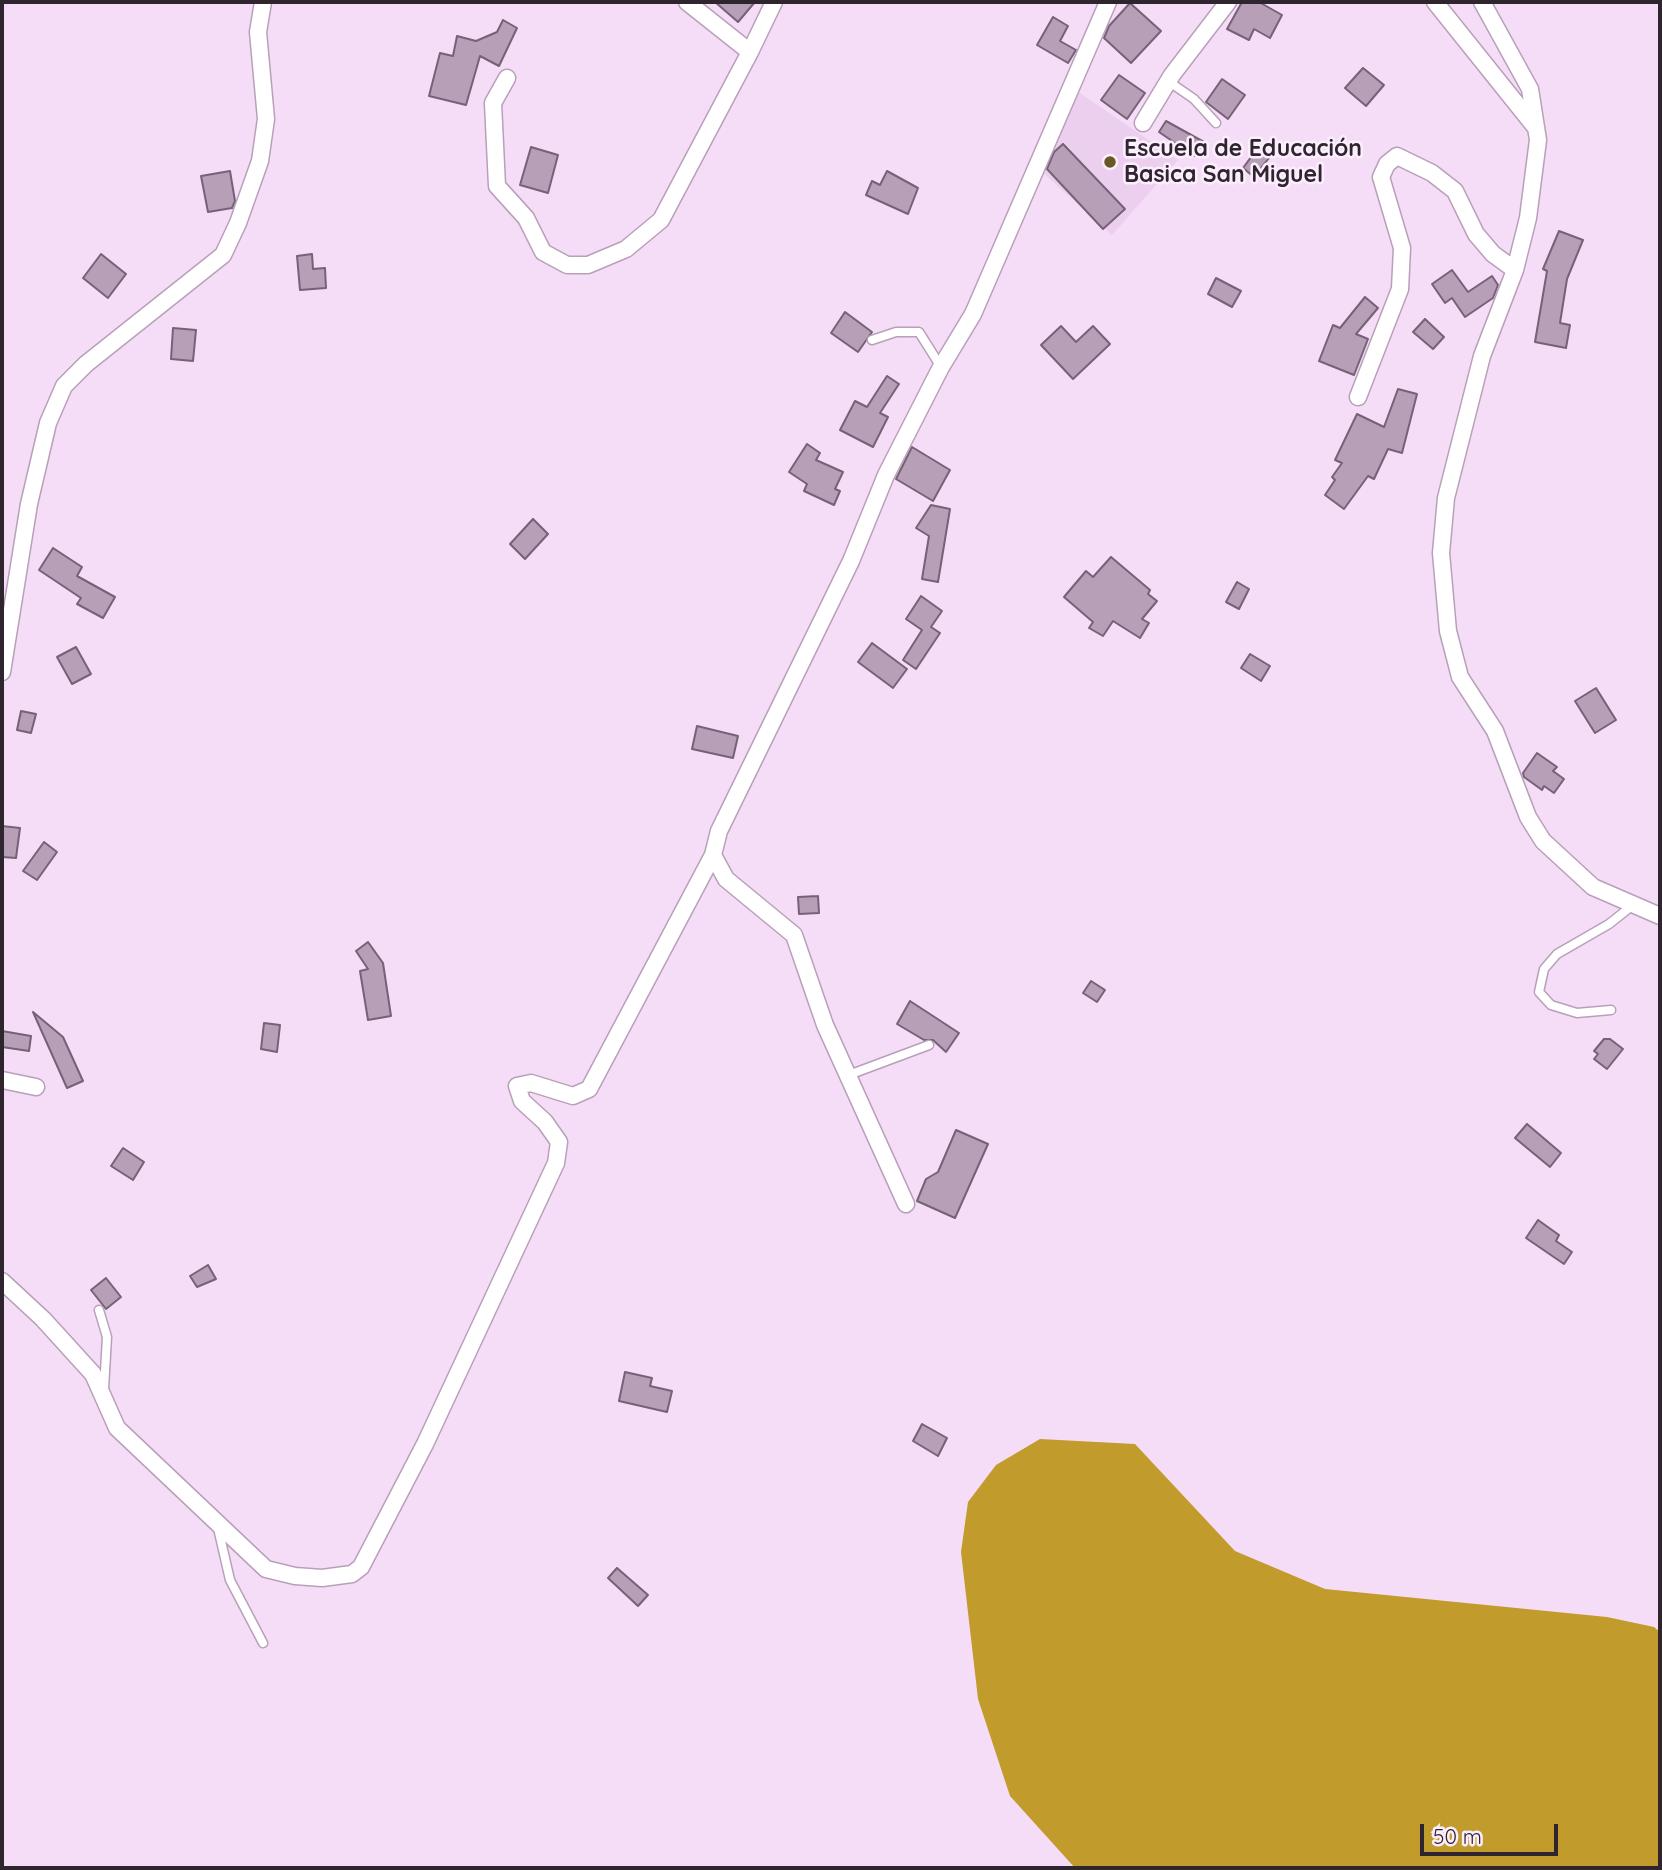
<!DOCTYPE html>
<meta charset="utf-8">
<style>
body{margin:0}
#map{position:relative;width:1662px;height:1870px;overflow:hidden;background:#f6ddf7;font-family:Quicksand,sans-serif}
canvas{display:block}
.frame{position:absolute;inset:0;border:4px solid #2e252f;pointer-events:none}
.scale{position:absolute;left:1420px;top:1824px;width:138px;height:32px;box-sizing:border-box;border:4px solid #2e252f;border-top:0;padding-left:9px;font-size:21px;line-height:24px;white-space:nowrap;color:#2e252f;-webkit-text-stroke:5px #fdeefe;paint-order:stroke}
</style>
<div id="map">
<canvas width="1662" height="1870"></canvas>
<div class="frame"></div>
<div class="scale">50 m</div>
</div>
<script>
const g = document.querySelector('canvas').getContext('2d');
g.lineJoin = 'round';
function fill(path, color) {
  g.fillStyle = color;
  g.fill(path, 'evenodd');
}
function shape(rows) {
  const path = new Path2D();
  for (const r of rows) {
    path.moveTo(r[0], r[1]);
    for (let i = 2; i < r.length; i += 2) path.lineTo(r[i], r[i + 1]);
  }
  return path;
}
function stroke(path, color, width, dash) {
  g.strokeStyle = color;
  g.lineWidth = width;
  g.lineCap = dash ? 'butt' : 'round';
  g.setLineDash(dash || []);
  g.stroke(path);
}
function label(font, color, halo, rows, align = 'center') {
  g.font = font + ' Quicksand,sans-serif';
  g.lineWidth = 5;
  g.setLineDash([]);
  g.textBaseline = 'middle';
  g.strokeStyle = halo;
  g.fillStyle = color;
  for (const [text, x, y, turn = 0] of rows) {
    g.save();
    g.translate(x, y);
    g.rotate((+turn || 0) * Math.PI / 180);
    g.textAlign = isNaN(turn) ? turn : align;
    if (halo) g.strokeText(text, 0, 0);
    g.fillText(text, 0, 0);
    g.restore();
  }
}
fill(shape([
 [1077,91,1178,160,1112,235,1041,171]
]), '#eccfee');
fill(shape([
 [1040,1439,1135,1444,1235,1551,1325,1589,1607,1617,1654,1627,1660,1632,1660,1868,1075,1868,1010,1796,978,1699,961,1552,968,1502,996,1465]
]), '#c19b2c');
const building = shape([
 [715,2,755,2,738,22,715,2],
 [1242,2,1259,2,1282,15,1270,38,1254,29,1249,40,1227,29,1242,2],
 [1130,3,1161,31,1131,63,1104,38,1109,26,1130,3],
 [1053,17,1068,26,1060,41,1076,50,1068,63,1037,45,1053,17],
 [503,20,517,28,499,66,480,56,466,105,429,96,440,53,453,56,457,36,476,41,497,32,503,20],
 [1363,68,1384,85,1366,106,1345,88,1363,68],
 [1119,75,1145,93,1127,119,1101,100,1119,75],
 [1222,79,1245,95,1228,119,1206,102,1222,79],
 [1166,121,1204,142,1194,156,1159,132,1166,121],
 [1063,144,1125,209,1103,229,1047,169,1054,152,1063,144],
 [531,147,558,155,548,193,520,185,531,147],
 [1257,149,1269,158,1254,177,1243,168,1257,149],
 [230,171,235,201,232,208,208,212,201,176,230,171],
 [887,171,918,188,908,214,866,195,872,181,880,185,887,171],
 [1559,231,1583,240,1567,279,1560,323,1570,325,1566,348,1535,342,1547,271,1543,269,1559,231],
 [101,254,126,274,108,298,83,278,101,254],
 [312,254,313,269,325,268,326,288,300,290,297,256,312,254],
 [1452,270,1468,292,1492,276,1498,285,1493,298,1465,317,1452,298,1445,303,1432,284,1452,270],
 [1216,278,1241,291,1232,307,1208,294,1216,278],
 [1365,297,1378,308,1356,334,1368,339,1354,375,1319,361,1333,325,1340,328,1365,297],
 [845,312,872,332,858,352,831,333,845,312],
 [1425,319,1444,337,1433,349,1413,332,1425,319],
 [1061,326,1076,342,1093,326,1110,344,1073,379,1041,345,1061,326],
 [173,328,196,330,193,361,171,359,173,328],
 [887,376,899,384,880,413,888,417,873,447,840,430,855,401,867,407,887,376],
 [1398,389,1417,394,1402,453,1388,449,1374,479,1368,476,1344,509,1325,495,1335,480,1332,477,1342,463,1335,460,1357,414,1384,427,1398,389],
 [807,444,820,453,816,460,843,472,835,489,840,491,834,505,804,491,807,484,789,472,807,444],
 [912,447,950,470,933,501,896,479,912,447],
 [931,505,950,509,938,582,922,579,929,536,916,528,931,505],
 [533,519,548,534,525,559,510,544,533,519],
 [53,548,82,567,77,576,115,597,103,618,77,604,81,598,39,570,53,548],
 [1111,557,1150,590,1148,594,1157,601,1142,619,1149,623,1140,638,1113,621,1103,636,1089,628,1093,622,1064,597,1086,571,1093,577,1111,557],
 [1237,582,1249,589,1239,609,1226,602,1237,582],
 [921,596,942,611,931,627,940,633,916,669,903,660,922,630,906,619,921,596],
 [872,643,907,669,893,688,858,662,872,643],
 [76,647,91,674,72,684,57,657,76,647],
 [1250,654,1270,666,1261,681,1241,668,1250,654],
 [1596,688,1616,720,1595,733,1575,701,1596,688],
 [21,711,36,714,31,733,17,730,21,711],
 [697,726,738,736,733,758,692,749,697,726],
 [1537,753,1557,767,1553,771,1564,779,1554,793,1544,786,1542,790,1524,777,1523,773,1537,753],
 [2,826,20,828,16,858,2,857,2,826],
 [44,842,57,852,37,880,23,871,44,842],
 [818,896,819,913,799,914,798,897,818,896],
 [368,942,383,963,391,1016,368,1020,360,971,368,969,356,951,368,942],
 [1091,981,1105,990,1097,1002,1083,993,1091,981],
 [910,1001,959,1033,946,1052,933,1040,924,1040,897,1024,910,1001],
 [33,1012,63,1037,83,1081,67,1088,33,1012],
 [264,1023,280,1025,277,1052,261,1049,264,1023],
 [2,1031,31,1036,29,1051,2,1047,2,1031],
 [1604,1039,1610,1039,1623,1049,1607,1069,1594,1059,1598,1054,1594,1051,1604,1039],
 [1527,1124,1561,1153,1550,1167,1515,1138,1527,1124],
 [956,1130,988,1144,955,1218,917,1201,926,1179,938,1172,956,1130],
 [123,1148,144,1162,133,1180,111,1166,123,1148],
 [1538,1220,1559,1235,1556,1241,1572,1252,1564,1264,1526,1238,1538,1220],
 [208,1265,216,1279,197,1287,190,1276,208,1265],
 [106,1278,121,1297,106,1309,91,1290,106,1278],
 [625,1372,652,1378,650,1386,672,1391,667,1412,619,1401,625,1372],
 [922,1424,947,1438,938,1456,913,1441,922,1424],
 [617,1568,648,1595,638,1606,608,1578,617,1568]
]);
fill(building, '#b79fb8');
stroke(building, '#766177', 2);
const lane = shape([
 [1168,81,1194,99,1216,123],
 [872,340,896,332,919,332,941,367],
 [1611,1010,1577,1013,1551,1005,1539,992,1544,969,1557,954,1609,924,1633,905],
 [846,1076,929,1045],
 [99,1310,107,1337,104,1389],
 [218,1528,230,1580,263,1643]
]);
const street = shape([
 [687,2,750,52,774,2],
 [1435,2,1536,128],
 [1482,2,1530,89,1538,140,1528,218,1515,270,1482,356,1446,498,1441,553,1448,631,1460,677,1495,731,1528,817,1543,841,1593,887,1660,916],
 [507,78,493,103,497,186,526,218,543,252,567,265,588,265,626,249,661,220,750,52],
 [1143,123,1172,75,1228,2],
 [1358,397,1400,289,1402,248,1381,177,1387,164,1397,156,1432,173,1455,191,1476,234,1493,254,1515,270],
 [2,672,29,504,48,423,64,386,86,364,223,255,238,223,260,161,266,119,258,32,263,2],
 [2,1080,36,1087],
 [906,1204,825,1025,794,935,726,879,713,855,719,831,851,561,886,475,941,367,973,314,1108,2],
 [2,1281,43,1319,93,1374,117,1428,266,1569,295,1576,322,1578,352,1574,361,1567,425,1444,556,1163,559,1142,545,1122,522,1101,517,1086,531,1083,573,1096,589,1089,713,855]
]);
stroke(lane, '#b8a0b9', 11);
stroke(street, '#b8a0b9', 19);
stroke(lane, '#fff', 8);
stroke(street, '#fff', 16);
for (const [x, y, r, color] of [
 [1110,162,7,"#6a5726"]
]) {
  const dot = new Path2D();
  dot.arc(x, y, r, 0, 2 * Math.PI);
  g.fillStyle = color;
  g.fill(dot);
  stroke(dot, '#fdeefe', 2.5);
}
label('bold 23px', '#2e252f', '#fdeefe', [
 ["Escuela de Educación",1124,149],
 ["Basica San Miguel",1124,175]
], 'left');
</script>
